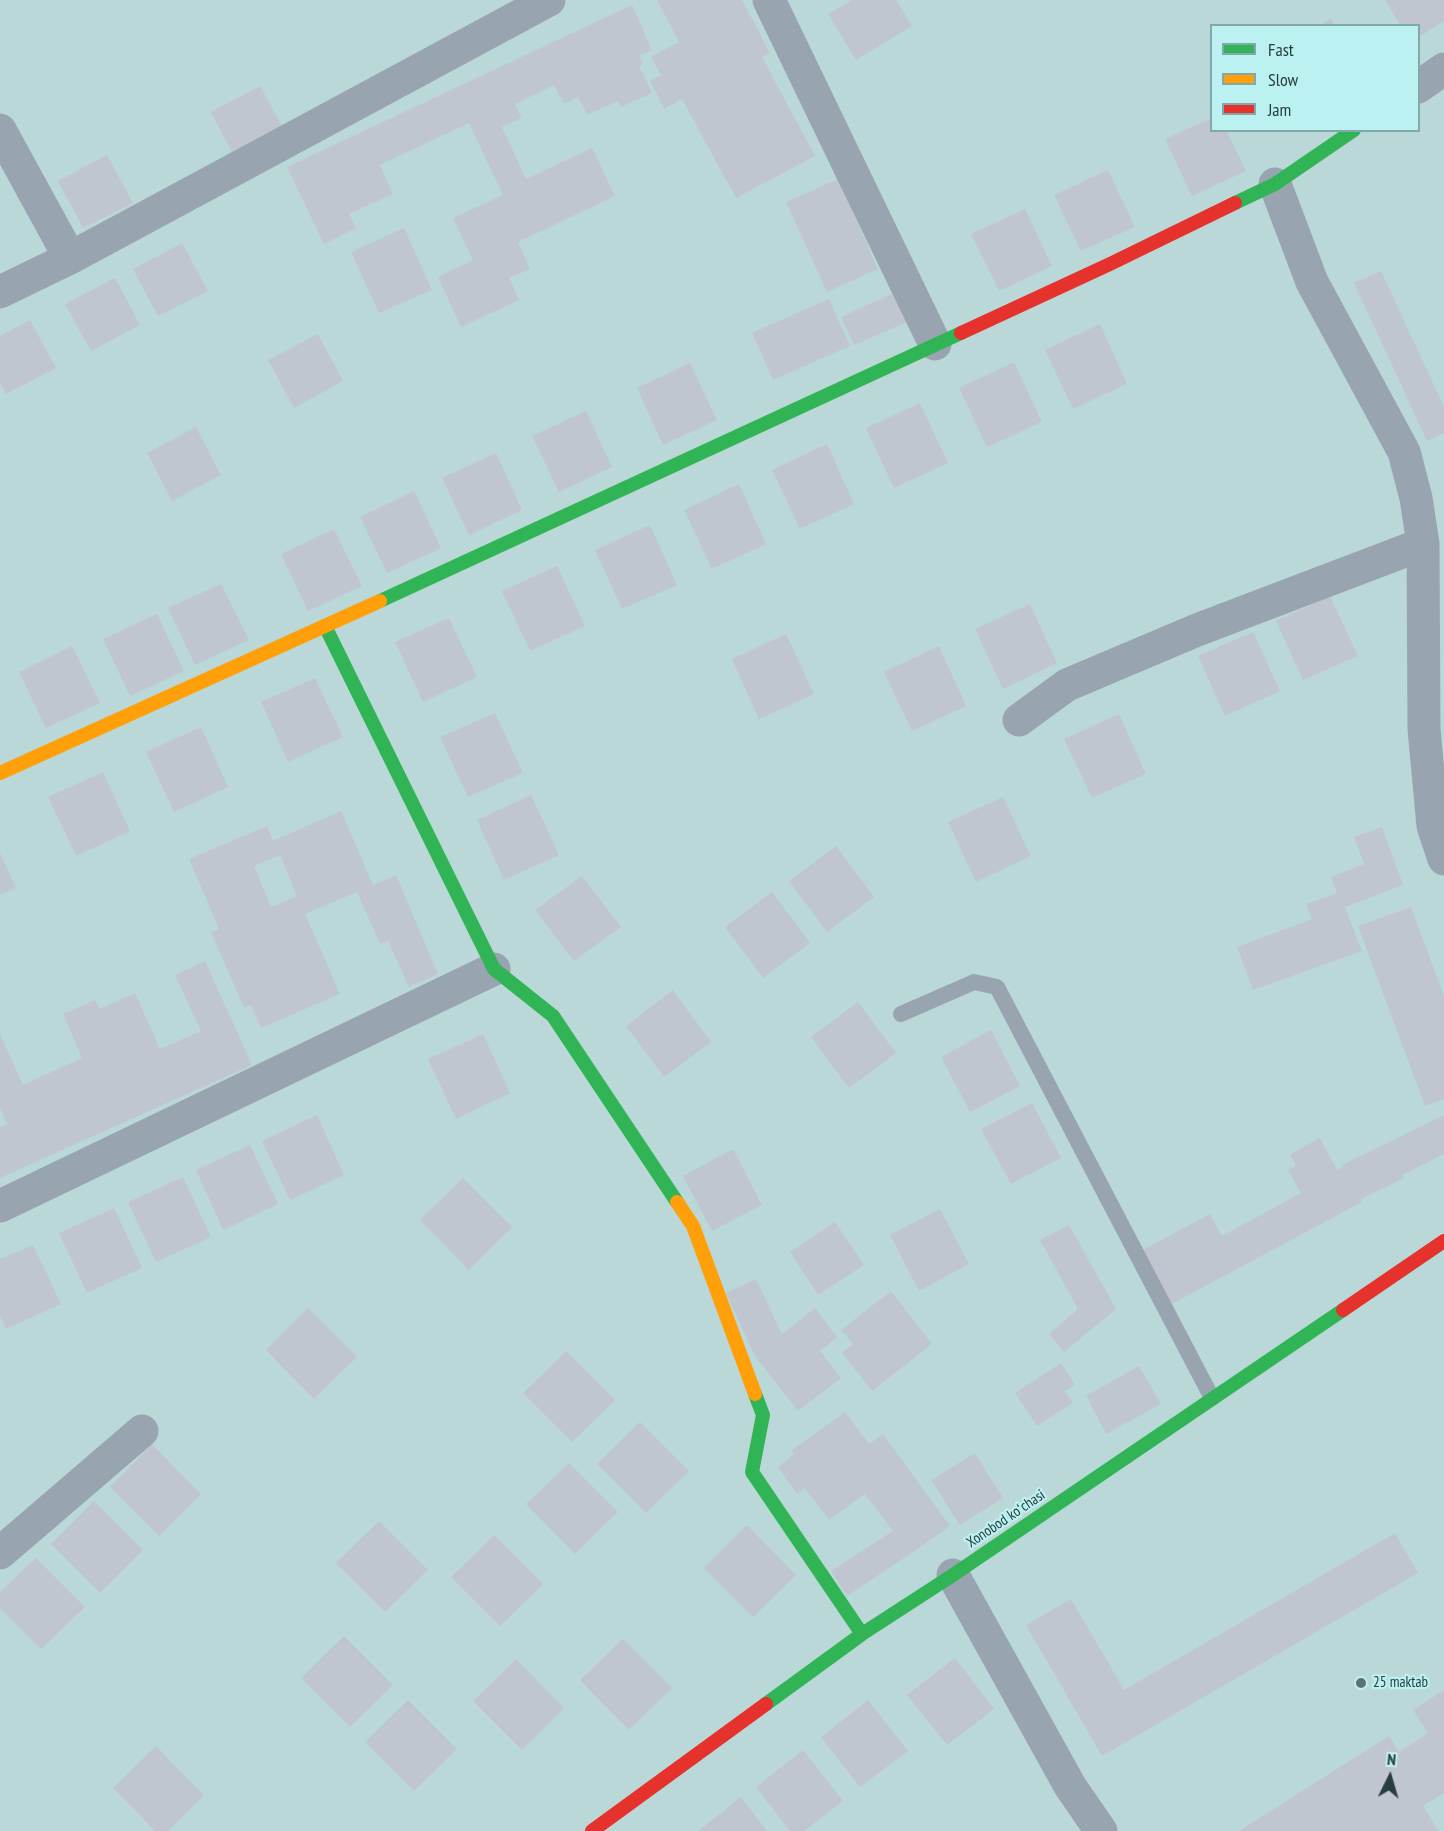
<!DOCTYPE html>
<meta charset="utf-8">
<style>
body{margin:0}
#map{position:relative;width:1444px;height:1831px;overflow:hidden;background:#bbd8d8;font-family:"PT Sans Narrow",sans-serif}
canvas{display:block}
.legend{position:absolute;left:1210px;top:24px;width:210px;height:108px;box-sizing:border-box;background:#bcf1f1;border:2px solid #81a9a9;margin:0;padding:8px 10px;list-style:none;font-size:18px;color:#283d3d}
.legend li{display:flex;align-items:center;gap:12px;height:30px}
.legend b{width:30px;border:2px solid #81a9a9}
.north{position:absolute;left:1360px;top:1747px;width:60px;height:60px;-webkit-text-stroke:4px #bcf1f1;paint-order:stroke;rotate:5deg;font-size:16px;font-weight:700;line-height:24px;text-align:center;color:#283d3d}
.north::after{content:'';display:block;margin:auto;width:21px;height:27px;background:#283d3d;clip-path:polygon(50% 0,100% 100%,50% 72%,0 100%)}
</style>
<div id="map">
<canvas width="1444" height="1831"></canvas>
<ul class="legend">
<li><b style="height:8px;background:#30b455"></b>Fast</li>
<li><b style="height:8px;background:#ff9f0a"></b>Slow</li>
<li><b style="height:8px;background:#e5322d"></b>Jam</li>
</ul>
<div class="north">N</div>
</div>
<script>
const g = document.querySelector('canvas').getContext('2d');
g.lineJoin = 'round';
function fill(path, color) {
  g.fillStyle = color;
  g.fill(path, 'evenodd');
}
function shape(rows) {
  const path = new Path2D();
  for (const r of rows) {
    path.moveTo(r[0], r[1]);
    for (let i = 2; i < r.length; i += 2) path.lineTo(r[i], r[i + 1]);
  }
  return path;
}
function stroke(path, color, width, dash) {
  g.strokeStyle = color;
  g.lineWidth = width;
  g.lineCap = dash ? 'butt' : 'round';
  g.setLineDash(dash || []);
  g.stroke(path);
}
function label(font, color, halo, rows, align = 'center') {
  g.font = font + ' "PT Sans Narrow",sans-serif';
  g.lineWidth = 4.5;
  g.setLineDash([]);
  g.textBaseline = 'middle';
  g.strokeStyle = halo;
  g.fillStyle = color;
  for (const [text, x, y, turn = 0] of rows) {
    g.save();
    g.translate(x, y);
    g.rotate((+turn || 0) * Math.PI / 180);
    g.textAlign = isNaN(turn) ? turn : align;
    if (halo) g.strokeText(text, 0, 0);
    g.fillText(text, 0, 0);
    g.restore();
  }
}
fill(shape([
 [657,0,742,0,770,53,762,57,815,156,736,198,682,99,664,109,650,81,661,75,651,57,679,42],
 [852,0,896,0,912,26,856,60,828,14],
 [1385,0,1444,0,1444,21,1419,37,1419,26,1401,26],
 [632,5,652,50,639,56,643,64,639,66,652,93,621,107,618,101,587,115,578,97,564,104,554,85,515,104,522,118,502,127,526,179,592,148,615,196,518,242,530,269,509,278,519,300,461,327,438,277,473,260,453,218,503,195,469,123,380,165,393,194,349,214,356,228,324,244,287,167],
 [1331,18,1335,26,1319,26],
 [260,86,286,133,236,160,211,112],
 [1212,118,1212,130,1226,130,1246,171,1192,196,1165,139],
 [107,155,133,203,83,228,58,181],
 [1108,170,1135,227,1081,251,1054,195],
 [838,179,878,269,827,292,786,202],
 [1025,209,1052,266,999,291,971,234],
 [404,228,432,290,379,313,351,252],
 [182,243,208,291,158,316,133,269],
 [1381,271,1444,407,1444,433,1427,441,1354,283],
 [115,278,140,325,91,351,65,304],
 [894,293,907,322,854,345,841,317],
 [829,299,850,346,773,380,752,333],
 [30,320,56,368,6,394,0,383,0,336],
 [1100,324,1127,384,1073,409,1045,350],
 [318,334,343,381,294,408,268,360],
 [1014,362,1042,422,987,447,959,388],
 [690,363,717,420,663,445,637,388],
 [920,403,948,463,894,488,866,428],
 [586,411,612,467,559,492,532,436],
 [196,427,221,475,172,501,147,453],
 [827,444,854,504,800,529,772,470],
 [496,453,522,510,469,535,442,478],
 [739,484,766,544,712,569,684,510],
 [414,491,441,548,387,573,360,517],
 [650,525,677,585,622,609,595,550],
 [334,529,362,586,308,611,281,554],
 [557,566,585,626,530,651,502,591],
 [221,584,249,640,195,665,168,608],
 [1330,596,1358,656,1303,680,1276,621],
 [1030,604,1057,663,1003,689,975,629],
 [157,614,184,671,130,696,103,639],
 [449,618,477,677,423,702,395,642],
 [1253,632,1280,691,1225,716,1198,656],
 [786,634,814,694,759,719,732,659],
 [72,646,100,703,46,728,19,672],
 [939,646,966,706,912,731,884,672],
 [315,678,343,737,288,762,261,702],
 [495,713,523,773,468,797,440,737],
 [1119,714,1146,774,1092,798,1064,739],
 [201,727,228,787,174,812,146,752],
 [103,772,130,831,76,856,48,797],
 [531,795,559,855,504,880,477,820],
 [1003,797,1031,856,976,882,948,822],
 [341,811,373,885,396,875,438,974,409,987,388,941,380,944,357,892,305,914,340,994,261,1028,251,1005,244,1008,211,932,219,929,189,859,267,826,273,841],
 [280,855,297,896,271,907,254,866],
 [1382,827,1403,885,1345,907,1362,951,1253,990,1237,947,1312,919,1306,904,1337,893,1331,877,1364,864,1354,837],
 [836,846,874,897,827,932,789,881],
 [0,853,16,888,0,895],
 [582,876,621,927,574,961,535,910],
 [772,892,810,943,763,978,725,927],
 [1411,907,1444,996,1444,1099,1425,1106,1358,926],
 [205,961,252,1065,0,1178,0,1127,7,1124,0,1108,0,1034,23,1085,82,1058,63,1014,95,1000,100,1009,135,993,160,1049,201,1031,175,975],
 [673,990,711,1042,664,1077,626,1026],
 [858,1002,896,1053,849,1088,811,1037],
 [991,1030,1020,1086,970,1112,941,1057],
 [483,1034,510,1093,456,1119,428,1059],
 [1032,1103,1061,1158,1011,1184,981,1129],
 [317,1115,344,1175,290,1200,262,1141],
 [1444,1115,1444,1154,1402,1175,1404,1178,1361,1199,1362,1202,1168,1306,1139,1252,1210,1214,1222,1236,1301,1193,1288,1170,1296,1166,1290,1154,1320,1138,1337,1170,1343,1166,1342,1165],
 [250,1145,278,1204,223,1230,196,1170],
 [733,1149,762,1205,712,1231,683,1176],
 [183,1177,211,1237,156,1262,128,1202],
 [463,1178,512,1227,469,1270,420,1220],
 [114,1208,142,1268,87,1293,59,1233],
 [940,1209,969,1264,919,1291,890,1235],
 [835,1222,864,1265,818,1295,790,1252],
 [1069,1225,1116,1309,1064,1352,1049,1334,1078,1309,1040,1240],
 [33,1245,61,1304,6,1329,0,1316,0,1259],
 [756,1279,782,1334,815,1308,837,1337,820,1351,841,1378,798,1411,755,1356,726,1293],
 [891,1291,932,1344,872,1391,842,1353,853,1344,841,1330],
 [308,1308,357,1357,314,1399,266,1350],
 [566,1351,615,1400,572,1442,523,1393],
 [1061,1363,1075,1385,1065,1391,1073,1403,1037,1426,1015,1393],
 [1139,1366,1161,1404,1106,1434,1086,1396],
 [845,1412,869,1444,883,1434,950,1526,910,1554,847,1596,831,1571,893,1531,865,1494,829,1520,805,1488,797,1494,778,1467,794,1454,791,1451],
 [640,1422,689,1471,646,1513,597,1464],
 [152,1444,201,1494,159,1536,110,1487],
 [975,1453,1003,1498,960,1525,931,1480],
 [569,1463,618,1512,575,1554,526,1504],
 [94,1501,143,1550,100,1593,51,1544],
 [379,1521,428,1570,385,1612,336,1563],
 [747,1525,796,1575,753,1617,704,1568],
 [1395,1533,1418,1573,1102,1756,1026,1625,1071,1599,1124,1690],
 [494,1535,543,1584,500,1626,451,1577],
 [36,1558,85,1607,41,1649,0,1608,0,1592],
 [344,1636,393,1685,350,1727,301,1678],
 [623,1639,672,1688,629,1730,580,1680],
 [955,1658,994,1709,947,1745,907,1695],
 [516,1659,564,1708,522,1750,473,1701],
 [1444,1690,1444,1793,1423,1806,1438,1831,1239,1831,1389,1736,1399,1752,1428,1733,1413,1710],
 [408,1700,457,1749,414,1791,365,1742],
 [868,1700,908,1751,860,1787,821,1737],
 [156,1746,204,1795,168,1831,155,1831,113,1788],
 [803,1750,843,1801,804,1831,790,1831,756,1787],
 [741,1797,767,1831,698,1831]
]), '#c0c6d0');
stroke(shape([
 [901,1014,974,982,997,987,1212,1398]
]), '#98a5b0', 16);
stroke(shape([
 [769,0,935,344],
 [1418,87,1444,69],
 [0,130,70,258],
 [1275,184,1312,282,1404,452,1416,498,1423,544,1424,729,1433,826,1444,859],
 [0,292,70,258,549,0],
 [1019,720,1067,685,1197,630,1423,544],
 [0,1206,494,969],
 [0,1553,142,1431],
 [953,1575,1070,1786,1101,1831]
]), '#98a5b0', 33);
stroke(shape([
 [1235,203,1275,184,1354,130],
 [380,601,961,333],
 [325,626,494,969,553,1016,677,1202],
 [755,1394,763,1415,752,1472,862,1634],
 [766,1704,862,1634,953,1575,1343,1310]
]), '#30b455', 14);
stroke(shape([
 [0,773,380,601],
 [677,1202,693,1226,755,1394]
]), '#ff9f0a', 14);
stroke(shape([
 [961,333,1110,264,1235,203],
 [1343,1310,1444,1241],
 [592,1831,766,1704]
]), '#e5322d', 14);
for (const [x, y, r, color] of [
 [1361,1683,6,"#5b7373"]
]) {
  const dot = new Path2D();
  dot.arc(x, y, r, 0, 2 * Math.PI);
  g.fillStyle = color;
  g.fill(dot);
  stroke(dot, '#bcf1f1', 2);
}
label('15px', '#283d3d', '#bcf1f1', [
 ["Xonobod koʻchasi",1006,1519,-34]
]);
label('15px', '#283d3d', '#bcf1f1', [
 ["25 maktab",1373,1683]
], 'left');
</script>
